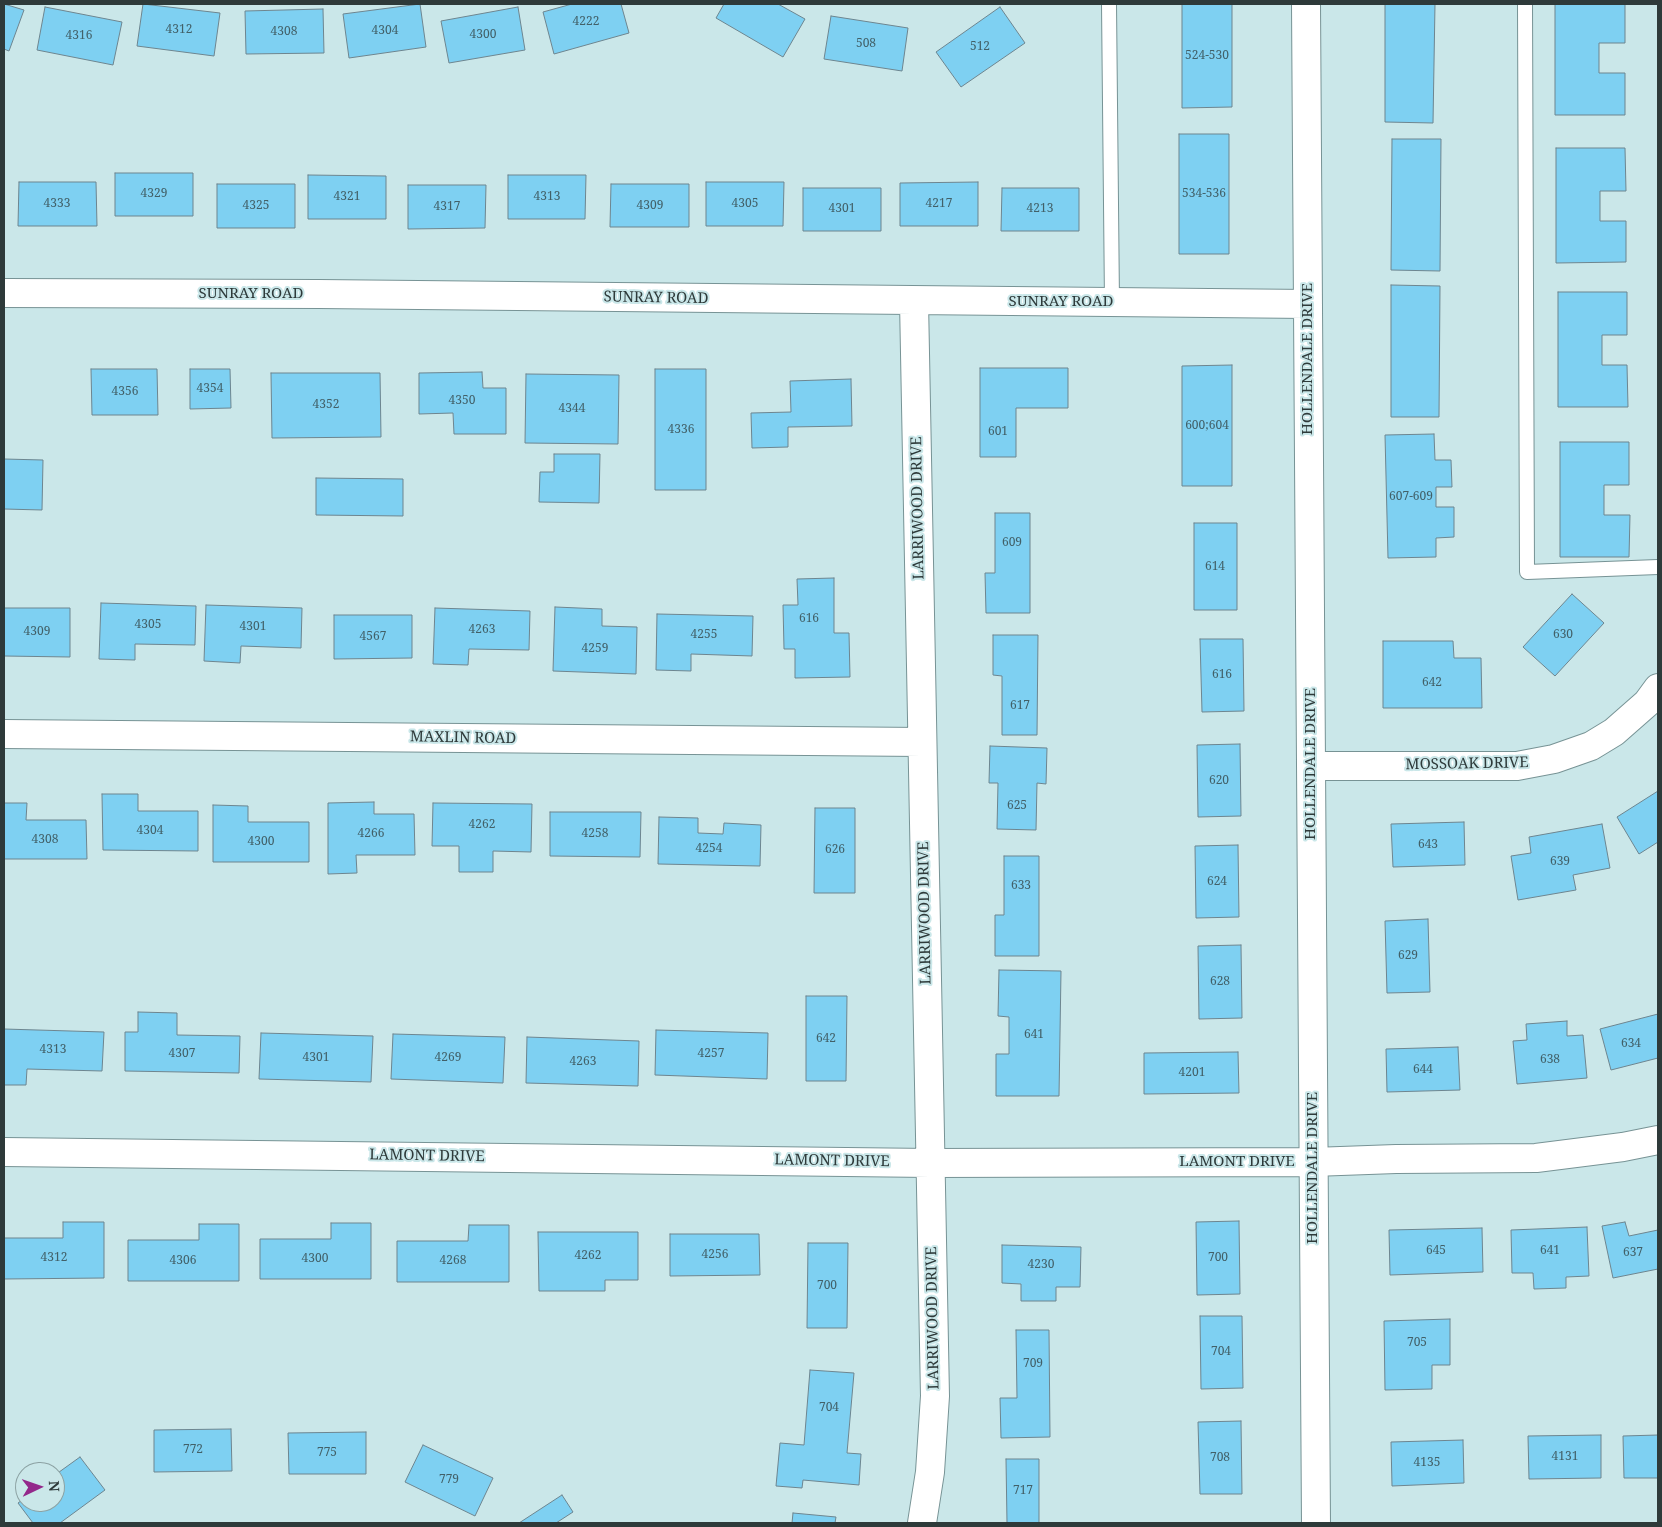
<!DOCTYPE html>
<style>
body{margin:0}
#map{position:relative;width:1662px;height:1527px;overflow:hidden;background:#cae7e9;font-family:"Noto Serif",serif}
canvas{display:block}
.frame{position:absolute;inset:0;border:5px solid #2e3a3a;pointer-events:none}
.north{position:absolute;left:15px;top:1462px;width:50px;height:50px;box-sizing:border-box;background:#cae7e9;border:1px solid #8ca2a3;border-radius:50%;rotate:87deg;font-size:14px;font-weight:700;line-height:20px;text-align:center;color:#2e3a3a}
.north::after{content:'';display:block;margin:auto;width:18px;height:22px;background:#93288b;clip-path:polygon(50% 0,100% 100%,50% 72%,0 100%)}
</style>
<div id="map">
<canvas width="1662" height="1527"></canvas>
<div class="frame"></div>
<div class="north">N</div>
</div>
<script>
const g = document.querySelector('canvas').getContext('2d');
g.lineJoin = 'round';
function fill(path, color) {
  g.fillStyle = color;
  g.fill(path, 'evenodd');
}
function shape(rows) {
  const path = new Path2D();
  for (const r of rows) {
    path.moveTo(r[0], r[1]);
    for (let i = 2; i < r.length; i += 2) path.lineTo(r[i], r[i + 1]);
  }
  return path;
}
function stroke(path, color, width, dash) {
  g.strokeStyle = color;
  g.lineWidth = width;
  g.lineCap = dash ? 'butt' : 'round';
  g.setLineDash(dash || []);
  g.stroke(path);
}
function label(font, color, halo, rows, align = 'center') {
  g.font = font + ' "Noto Serif",serif';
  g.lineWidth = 4;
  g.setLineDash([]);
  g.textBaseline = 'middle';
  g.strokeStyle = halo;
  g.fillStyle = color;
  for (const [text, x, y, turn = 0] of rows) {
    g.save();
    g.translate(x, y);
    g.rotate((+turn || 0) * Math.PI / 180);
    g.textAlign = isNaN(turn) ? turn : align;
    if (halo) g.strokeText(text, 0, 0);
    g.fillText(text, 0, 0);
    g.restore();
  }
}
const building = shape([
 [4,4,24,10,9,51,4,49,4,4],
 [143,4,220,13,214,56,137,46,143,4],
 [420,4,426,47,349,58,343,14,420,4],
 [572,4,621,4,629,33,554,54,543,12,572,4],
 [724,4,778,4,805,19,783,57,716,18,724,4],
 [1182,4,1232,4,1232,107,1182,108,1182,4],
 [1385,4,1435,4,1433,123,1385,122,1385,4],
 [1555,4,1625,4,1625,43,1599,43,1599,73,1625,73,1625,115,1555,115,1555,4],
 [45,7,122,22,113,65,37,50,45,7],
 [518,7,525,50,449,63,441,21,518,7],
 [1000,7,1025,43,961,87,936,52,1000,7],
 [323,9,324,53,246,54,245,11,323,9],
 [831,16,908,28,902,71,824,59,831,16],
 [1179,134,1229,134,1229,254,1179,254,1179,134],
 [1392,139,1441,139,1440,271,1391,270,1392,139],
 [1556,148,1625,148,1626,191,1600,191,1600,221,1626,221,1626,262,1556,263,1556,148],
 [115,173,193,173,193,216,115,216,115,173],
 [308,175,386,176,386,219,308,219,308,175],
 [508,175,586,175,585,219,508,219,508,175],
 [19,182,96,182,97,226,18,226,19,182],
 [706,182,784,182,783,226,706,226,706,182],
 [978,182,978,226,900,226,900,183,978,182],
 [217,184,295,184,295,228,217,228,217,184],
 [611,184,689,184,689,227,610,227,611,184],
 [408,185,486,185,485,228,408,229,408,185],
 [803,188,881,188,881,231,803,231,803,188],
 [1002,188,1079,188,1079,231,1001,231,1002,188],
 [1391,285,1440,286,1439,417,1391,417,1391,285],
 [1558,292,1627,292,1627,335,1602,335,1602,365,1627,365,1628,407,1558,407,1558,292],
 [1232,365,1232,486,1182,486,1182,366,1232,365],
 [980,368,1068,368,1068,408,1016,408,1016,457,980,457,980,368],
 [91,369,157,369,158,415,92,415,91,369],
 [190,369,230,369,231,408,190,409,190,369],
 [655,369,706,369,706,490,655,490,655,369],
 [482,372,483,388,506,388,506,434,454,434,453,413,419,414,419,373,482,372],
 [271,373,380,373,381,437,272,438,271,373],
 [526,374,619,375,618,444,525,443,526,374],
 [851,379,852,426,788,427,788,447,752,448,751,413,791,412,790,381,851,379],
 [1434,434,1435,460,1451,460,1452,487,1436,487,1436,507,1454,507,1454,537,1436,538,1436,557,1388,558,1385,435,1434,434],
 [1560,442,1629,442,1629,485,1604,485,1604,515,1630,515,1629,557,1560,557,1560,442],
 [554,454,600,454,599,503,539,502,540,472,554,472,554,454],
 [4,459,43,460,42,510,4,509,4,459],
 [316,478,403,479,403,516,316,515,316,478],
 [995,513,1030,513,1030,613,986,613,985,573,995,573,995,513],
 [1194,523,1237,523,1237,610,1194,610,1194,523],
 [834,578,834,633,849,633,850,677,795,678,795,649,784,649,783,605,798,605,797,579,834,578],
 [1572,594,1604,623,1555,676,1523,647,1572,594],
 [101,603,196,606,195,645,135,644,135,660,99,659,101,603],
 [206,605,302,608,301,648,241,646,240,663,204,661,206,605],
 [555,607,602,609,602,626,637,627,636,674,553,671,555,607],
 [4,608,70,608,70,657,4,656,4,608],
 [435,608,530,611,529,650,469,649,468,665,433,664,435,608],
 [657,614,753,616,752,656,691,654,691,671,656,670,657,614],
 [334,615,412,615,412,658,334,659,334,615],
 [993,635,1038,635,1037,735,1002,735,1002,676,993,675,993,635],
 [1200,639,1243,639,1244,711,1202,712,1200,639],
 [1383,641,1453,641,1454,658,1481,658,1482,708,1383,708,1383,641],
 [1240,744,1241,816,1198,817,1197,745,1240,744],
 [990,746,1047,748,1046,784,1037,783,1036,830,997,829,998,783,989,783,990,746],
 [1658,791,1658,842,1639,854,1617,817,1658,791],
 [102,794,138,794,138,811,198,811,198,851,103,850,102,794],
 [374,802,374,814,414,814,415,855,356,855,357,873,328,874,328,803,374,802],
 [4,803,27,803,26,820,86,820,87,859,4,859,4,803],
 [433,803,532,804,531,852,493,851,493,872,459,872,459,846,432,846,433,803],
 [213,805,248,806,248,822,309,822,309,862,213,862,213,805],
 [815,808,855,808,855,893,814,893,815,808],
 [550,812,641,812,640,857,550,856,550,812],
 [659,817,698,818,698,833,723,834,724,823,761,825,760,866,658,864,659,817],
 [1464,822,1465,865,1393,867,1391,824,1464,822],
 [1602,824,1610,868,1573,875,1576,890,1518,900,1511,856,1531,853,1529,837,1602,824],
 [1238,845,1239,917,1196,918,1195,846,1238,845],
 [1004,856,1039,856,1039,956,995,956,995,915,1004,915,1004,856],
 [1428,919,1430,992,1387,993,1385,921,1428,919],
 [1241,945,1242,1018,1199,1019,1198,946,1241,945],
 [999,970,1061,971,1059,1096,996,1096,996,1054,1009,1054,1009,1017,998,1016,999,970],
 [806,996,847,996,846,1081,806,1081,806,996],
 [138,1012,177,1013,177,1035,240,1036,239,1073,125,1071,125,1032,138,1032,138,1012],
 [1658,1014,1658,1058,1611,1070,1600,1029,1658,1014],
 [1567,1021,1567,1036,1583,1035,1587,1078,1517,1084,1513,1041,1527,1040,1526,1024,1567,1021],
 [4,1029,104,1032,102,1071,27,1069,26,1085,4,1085,4,1029],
 [656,1030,768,1033,767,1079,655,1075,656,1030],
 [261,1033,373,1036,371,1082,259,1079,261,1033],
 [393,1034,505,1037,503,1083,391,1079,393,1034],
 [527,1037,639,1041,638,1086,526,1083,527,1037],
 [1458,1047,1460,1090,1387,1092,1386,1049,1458,1047],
 [1238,1052,1239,1093,1144,1094,1144,1053,1238,1052],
 [1239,1221,1240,1294,1197,1295,1196,1222,1239,1221],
 [63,1222,104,1222,104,1278,4,1279,4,1238,63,1238,63,1222],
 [1625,1222,1629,1236,1658,1230,1658,1269,1613,1278,1602,1226,1625,1222],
 [331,1223,371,1223,371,1279,260,1279,260,1239,331,1239,331,1223],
 [199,1224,239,1224,239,1281,128,1281,128,1240,199,1240,199,1224],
 [469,1225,509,1225,509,1282,397,1282,397,1241,468,1241,469,1225],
 [1587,1227,1589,1276,1566,1277,1566,1288,1534,1289,1533,1273,1512,1273,1511,1230,1587,1227],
 [1482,1228,1483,1272,1390,1275,1389,1230,1482,1228],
 [538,1232,638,1232,638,1280,605,1280,605,1291,539,1291,538,1232],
 [670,1234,759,1234,760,1275,670,1276,670,1234],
 [808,1243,848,1243,847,1328,807,1328,808,1243],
 [1002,1245,1081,1247,1080,1287,1056,1287,1056,1301,1021,1301,1021,1284,1002,1283,1002,1245],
 [1200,1316,1242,1316,1243,1388,1201,1389,1200,1316],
 [1450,1319,1450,1365,1432,1365,1432,1389,1385,1390,1384,1321,1450,1319],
 [1016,1330,1049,1330,1050,1437,1001,1438,1000,1398,1017,1398,1016,1330],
 [810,1370,854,1373,847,1453,861,1454,859,1485,803,1480,802,1488,776,1486,780,1443,804,1445,810,1370],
 [1241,1421,1242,1494,1200,1494,1198,1422,1241,1421],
 [231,1429,232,1471,154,1472,154,1430,231,1429],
 [366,1432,366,1474,289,1474,288,1433,366,1432],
 [1601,1435,1601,1478,1529,1479,1528,1436,1601,1435],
 [1658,1435,1658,1478,1624,1478,1623,1436,1658,1435],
 [1463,1440,1464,1483,1392,1486,1391,1442,1463,1440],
 [423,1445,493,1478,475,1516,405,1482,423,1445],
 [80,1457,105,1490,60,1523,33,1523,18,1503,25,1498,25,1502,55,1502,55,1475,80,1457],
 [1006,1459,1039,1459,1039,1523,1007,1523,1006,1459],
 [562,1495,573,1512,556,1523,519,1523,562,1495],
 [793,1513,836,1517,835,1523,792,1523,793,1513]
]);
fill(building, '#7ed0f2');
stroke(building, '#6d858f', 1);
const lane = shape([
 [1109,4,1112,303],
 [1525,4,1527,572,1658,567]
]);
const street = shape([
 [1306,4,1316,1523],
 [4,293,319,294,1308,304],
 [914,301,935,1396,930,1472,922,1523],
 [4,734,922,742],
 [1311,766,1517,766,1554,759,1591,746,1614,732,1647,703,1658,688],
 [4,1152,930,1163,1313,1162,1396,1159,1536,1158,1623,1147,1658,1140]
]);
stroke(lane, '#779395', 16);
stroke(street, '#779395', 30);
stroke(lane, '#fff', 14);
stroke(street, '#fff', 28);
label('12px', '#426068', null, [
 ["4222",586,22],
 ["4312",179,30],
 ["4304",385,31],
 ["4308",284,32],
 ["4300",483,35],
 ["4316",79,36],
 ["508",866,44],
 ["512",980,47],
 ["524-530",1207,56],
 ["4329",154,194],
 ["534-536",1204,194],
 ["4321",347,197],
 ["4313",547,197],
 ["4333",57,204],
 ["4305",745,204],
 ["4217",939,204],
 ["4325",256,206],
 ["4309",650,206],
 ["4317",447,207],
 ["4301",842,209],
 ["4213",1040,209],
 ["4354",210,389],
 ["4356",125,392],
 ["4350",462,401],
 ["4352",326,405],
 ["4344",572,409],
 ["600;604",1207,426],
 ["4336",681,430],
 ["601",998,432],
 ["607-609",1411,497],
 ["609",1012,543],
 ["614",1215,567],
 ["616",809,619],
 ["4305",148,625],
 ["4301",253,627],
 ["4263",482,630],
 ["4309",37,632],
 ["4255",704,635],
 ["630",1563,635],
 ["4567",373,637],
 ["4259",595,649],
 ["616",1222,675],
 ["642",1432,683],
 ["617",1020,706],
 ["620",1219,781],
 ["625",1017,806],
 ["4262",482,825],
 ["4304",150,831],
 ["4266",371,834],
 ["4258",595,834],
 ["4308",45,840],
 ["4300",261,842],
 ["643",1428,845],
 ["4254",709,849],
 ["626",835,850],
 ["639",1560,862],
 ["624",1217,882],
 ["633",1021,886],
 ["629",1408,956],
 ["628",1220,982],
 ["641",1034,1035],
 ["642",826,1039],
 ["634",1631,1044],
 ["4313",53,1050],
 ["4307",182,1054],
 ["4257",711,1054],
 ["4301",316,1058],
 ["4269",448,1058],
 ["638",1550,1060],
 ["4263",583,1062],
 ["644",1423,1070],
 ["4201",1192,1073],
 ["645",1436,1251],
 ["641",1550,1251],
 ["637",1633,1253],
 ["4256",715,1255],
 ["4262",588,1256],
 ["4312",54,1258],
 ["700",1218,1258],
 ["4300",315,1259],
 ["4306",183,1261],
 ["4268",453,1261],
 ["4230",1041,1265],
 ["700",827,1286],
 ["705",1417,1343],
 ["704",1221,1352],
 ["709",1033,1364],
 ["704",829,1408],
 ["772",193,1450],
 ["775",327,1453],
 ["4131",1565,1457],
 ["708",1220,1458],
 ["4135",1427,1463],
 ["779",449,1480],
 ["717",1023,1491]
]);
label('15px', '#2e3a3a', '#cae7e9', [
 ["SUNRAY ROAD",251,294],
 ["SUNRAY ROAD",656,298,1],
 ["SUNRAY ROAD",1061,302],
 ["HOLLENDALE DRIVE",1308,359,-90],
 ["LARRIWOOD DRIVE",918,508,-91],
 ["MAXLIN ROAD",463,738,1],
 ["HOLLENDALE DRIVE",1311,764,-90],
 ["MOSSOAK DRIVE",1467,764,-1],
 ["LARRIWOOD DRIVE",925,913,-91],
 ["LAMONT DRIVE",427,1156,1],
 ["LAMONT DRIVE",832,1161,1],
 ["LAMONT DRIVE",1237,1162],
 ["HOLLENDALE DRIVE",1313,1168,-90],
 ["LARRIWOOD DRIVE",933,1318,-91]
]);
</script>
